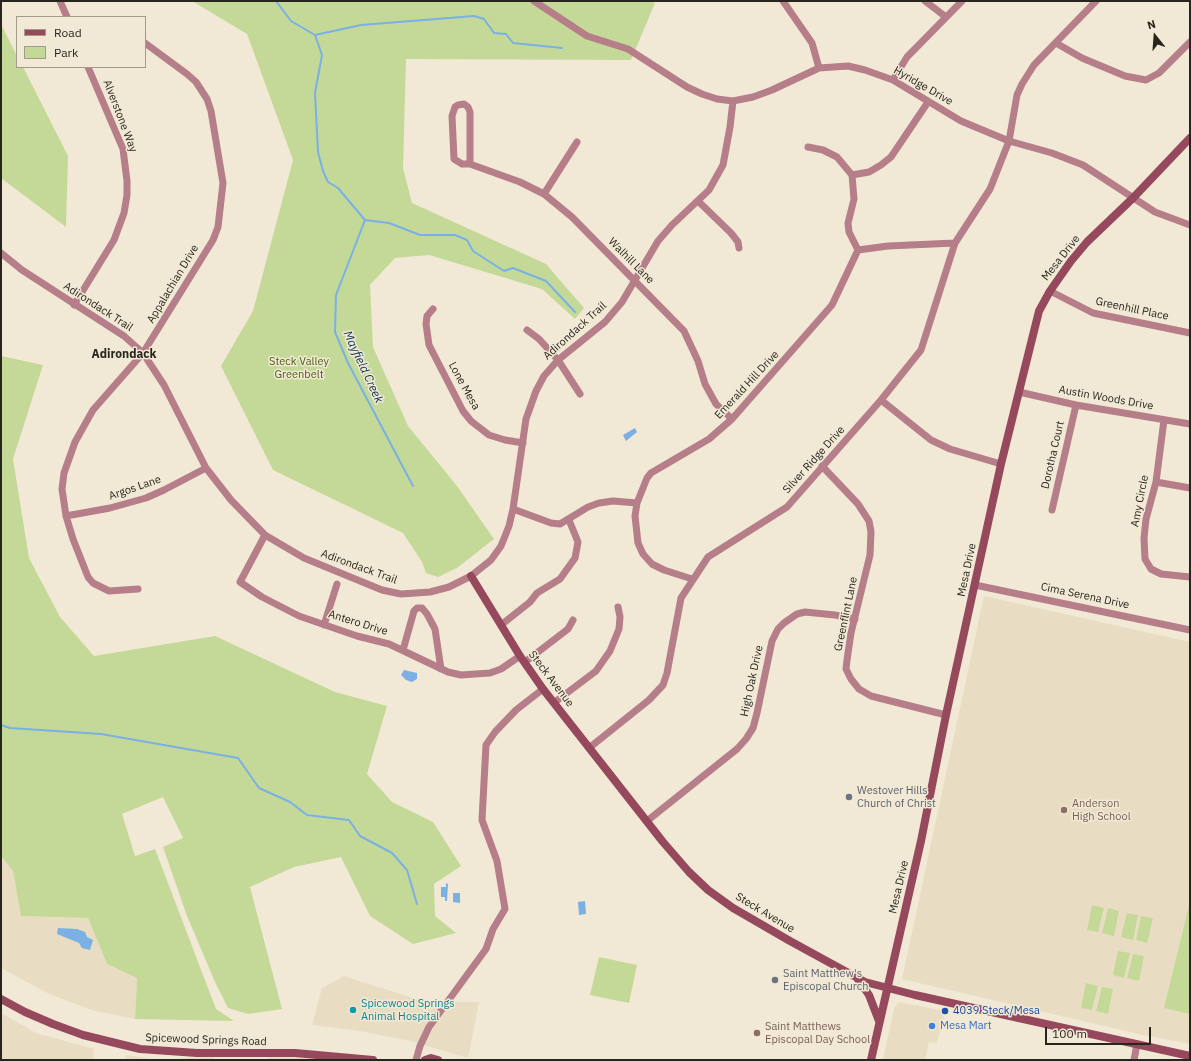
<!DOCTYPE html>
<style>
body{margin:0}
#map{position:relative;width:1191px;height:1061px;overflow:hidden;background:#f1e9d5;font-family:"IBM Plex Sans",sans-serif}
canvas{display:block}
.frame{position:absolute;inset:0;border:2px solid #28251e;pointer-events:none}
.legend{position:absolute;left:16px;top:16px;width:130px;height:52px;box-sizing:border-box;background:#f1e9d5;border:1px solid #a19b8c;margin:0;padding:5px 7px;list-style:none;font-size:12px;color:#28251e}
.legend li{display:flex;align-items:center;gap:8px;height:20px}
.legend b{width:20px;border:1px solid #a19b8c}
.north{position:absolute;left:1135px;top:16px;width:40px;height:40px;-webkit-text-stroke:3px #f1e9d5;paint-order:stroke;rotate:343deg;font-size:11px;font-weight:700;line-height:16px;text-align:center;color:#28251e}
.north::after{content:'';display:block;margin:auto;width:14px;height:18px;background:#28251e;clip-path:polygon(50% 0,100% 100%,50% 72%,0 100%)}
.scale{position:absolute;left:1045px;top:1027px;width:106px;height:18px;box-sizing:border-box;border:2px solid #28251e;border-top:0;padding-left:5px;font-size:12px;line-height:14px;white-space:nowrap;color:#28251e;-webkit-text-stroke:3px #f1e9d5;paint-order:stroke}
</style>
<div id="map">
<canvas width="1191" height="1061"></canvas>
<div class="frame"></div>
<ul class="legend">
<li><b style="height:5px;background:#96495c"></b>Road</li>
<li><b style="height:11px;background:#c4d998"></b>Park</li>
</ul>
<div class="north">N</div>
<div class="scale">100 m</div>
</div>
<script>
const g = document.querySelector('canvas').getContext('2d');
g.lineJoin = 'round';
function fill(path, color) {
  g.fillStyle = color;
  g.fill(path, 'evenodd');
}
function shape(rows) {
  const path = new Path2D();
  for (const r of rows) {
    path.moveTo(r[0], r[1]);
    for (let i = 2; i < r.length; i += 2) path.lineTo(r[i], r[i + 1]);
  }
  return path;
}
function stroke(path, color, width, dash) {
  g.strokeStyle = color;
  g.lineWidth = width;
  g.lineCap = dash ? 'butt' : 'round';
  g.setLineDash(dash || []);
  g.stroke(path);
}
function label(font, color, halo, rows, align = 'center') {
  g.font = font + ' "IBM Plex Sans",sans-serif';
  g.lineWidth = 3;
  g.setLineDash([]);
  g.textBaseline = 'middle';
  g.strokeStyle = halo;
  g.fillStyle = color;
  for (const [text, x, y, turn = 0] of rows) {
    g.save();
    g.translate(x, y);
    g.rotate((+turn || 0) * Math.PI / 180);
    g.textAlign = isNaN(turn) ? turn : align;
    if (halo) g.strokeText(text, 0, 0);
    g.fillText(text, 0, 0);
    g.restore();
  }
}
fill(shape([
 [984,596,1190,642,1190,1044,1143,1035,902,979],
 [1,856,13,871,21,916,88,918,107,964,137,978,135,1019,91,1010,49,994,1,968],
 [344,976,425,1002,479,1002,468,1058,410,1041,360,1031,312,1025,322,988],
 [899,1002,945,1011,937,1043,929,1042,925,1060,883,1060,894,1008],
 [1,1013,36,1033,94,1049,93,1060,1,1060],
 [268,1050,351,1060,268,1060],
 [126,1055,157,1060,126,1060],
 [213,1056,214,1060,159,1060]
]), '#e8ddc3');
fill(shape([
 [192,1,649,1,655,3,631,60,406,59,403,168,412,203,546,264,584,308,575,319,542,289,429,255,395,258,370,285,373,347,408,426,457,486,494,539,457,568,438,577,426,573,422,562,403,533,273,470,221,366,253,311,293,160,247,34],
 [1,24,17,56,17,67,23,67,68,156,66,227,1,178],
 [1,356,43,365,13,459,29,558,60,617,94,656,215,636,335,692,387,706,367,774,392,802,433,822,461,866,434,884,435,916,456,933,413,944,370,916,341,857,294,867,250,887,282,1009,248,1014,228,1008,215,982,187,916,163,847,183,838,163,797,122,814,135,856,155,849,216,1009,234,1021,135,1019,137,978,107,964,88,918,21,916,13,871,1,856],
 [1190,901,1190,1014,1164,1008],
 [1092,905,1104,908,1098,932,1087,930],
 [1108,908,1119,911,1114,936,1102,933],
 [1127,913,1138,915,1133,940,1121,937],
 [1141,916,1153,918,1147,943,1136,940],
 [1118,951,1130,953,1124,978,1113,975],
 [1133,954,1144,956,1139,981,1127,978],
 [599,957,637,965,629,1003,590,995],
 [1086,983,1098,986,1092,1010,1081,1008],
 [1102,987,1113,989,1108,1014,1096,1011]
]), '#c4d998');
fill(shape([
 [635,428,637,432,626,441,623,435],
 [404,670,417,673,417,679,412,682,406,680,401,675],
 [446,883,448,884,447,901,445,901,445,897,441,897,441,887,446,887],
 [453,893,460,893,460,903,453,902],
 [585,901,586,914,579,915,578,902],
 [58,928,77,929,85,932,87,937,93,940,90,950,82,948,79,943,57,934]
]), '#7ab0e4');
stroke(shape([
 [276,1,291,21,315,35,322,55,315,93,318,152,323,171,328,182,338,188,365,220,336,295,335,332,348,363,413,486],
 [315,35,361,25,474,16,484,19,494,33,506,34,513,43,562,48],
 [365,220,389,223,420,235,455,235,467,240,473,251,504,271,513,268,546,281,575,312],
 [1,725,10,728,101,734,238,758,259,788,290,802,307,815,349,820,360,836,392,853,407,870,417,904]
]), '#7ab0e4', 2);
stroke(shape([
 [60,1,67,17],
 [534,1,587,36,628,49,687,87,702,94,717,99,733,101,753,97,772,90,819,68,848,66,865,70,893,80,961,121,1009,141,1052,153,1083,165,1155,212,1190,225],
 [783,1,812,43,819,68],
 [925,1,946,17],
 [1056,43,1082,58,1125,76,1146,80,1159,73,1190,42],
 [893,80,907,57,962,1],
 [808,147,823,150,837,157,852,175,854,199,848,223,849,232,858,250],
 [470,164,462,164,454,159,452,116,455,107,458,105,464,104,468,107,470,112,470,164,520,182,544,194,572,217,684,331,698,361,705,384,716,404,732,419],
 [852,175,869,172,881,165,891,157,928,102],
 [544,194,577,142],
 [698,201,731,233,738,242,739,248],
 [1,253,22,270,124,336,143,353,164,385,206,468,231,500,265,535,304,558,382,590,401,594,430,592,449,587,471,576,491,560,501,546,509,526,513,509,526,419,536,391,544,376,558,360,605,322,622,302,658,241,672,225,709,190,723,165,730,127,733,101],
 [1050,291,1093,313,1190,333],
 [74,305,114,240,124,213,127,195,127,181,123,149,88,67],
 [433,309,427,316,426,324,429,345,463,411,471,421,489,435,505,440,523,443],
 [527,330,539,339,558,360,580,394],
 [1019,392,1076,405,1190,424],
 [881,400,931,440,950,449,1001,464],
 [1164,420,1156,482,1146,519,1144,538,1145,559,1151,569,1161,574,1190,577],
 [822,466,858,504,869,521,871,532,870,555,851,633,847,660,846,669,851,679,859,689,871,696,946,715],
 [1156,482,1190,488],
 [513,509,551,523,560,524,588,507,599,503,613,501,637,503],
 [1052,510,1076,405],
 [66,516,110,508,146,498,164,490,206,468],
 [265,535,240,582,262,597,299,616,357,636,389,644,448,672,461,675,490,673,501,669,520,656],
 [692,579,664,570,652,564,643,554,638,543,635,516,637,503,647,478,651,473,709,439,732,419,832,305,858,250,888,246,955,243],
 [975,585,1190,630],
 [138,589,109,591,93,583,88,577,73,539,66,516,62,489,64,473,75,442,93,410,143,353,213,240,218,227,223,183,211,111,207,99,196,82,187,74,145,43],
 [324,625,337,584],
 [501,625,530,602,537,593,560,579,575,558,578,542,569,520],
 [403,650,414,611,417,608,422,608,427,614,435,629,441,669],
 [525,662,568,629,573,620],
 [555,702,596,671,610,651,619,629,620,617,618,607],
 [589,748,649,700,663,685,667,673,681,598,708,557,787,507,881,400,921,350,955,243,990,189,1009,141,1017,95,1022,84,1034,65,1096,1],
 [647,821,737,749,746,739,753,728,757,713,772,641,778,629,784,623,797,614,805,612,835,615,855,619],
 [416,1060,420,1046,429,1027,486,949,493,929,505,909,497,861,482,820,486,745,495,732,516,710,543,689],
 [1134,1060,1137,1044]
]), '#b57e89', 7);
stroke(shape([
 [471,576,520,656,543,689,663,842,689,872,708,890,733,908,790,941,865,982,915,995,1190,1056],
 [857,978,869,995,879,1021],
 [1,999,25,1012,53,1024,83,1035,140,1049,197,1053,295,1053,373,1060],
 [425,1060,431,1058,438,1060],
 [871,1060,921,841,946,715,1001,464,1039,311,1050,291,1071,261,1087,242,1133,198,1190,138]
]), '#96495c', 8);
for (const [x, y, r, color] of [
 [849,797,4,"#6b7280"],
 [1064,810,4,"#8d6e63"],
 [775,980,4,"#6b7280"],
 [353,1010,4,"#0f9aa8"],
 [945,1011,4,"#1a4fb4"],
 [932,1026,4,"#3f7fe0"],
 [757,1033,4,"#8d6e63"]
]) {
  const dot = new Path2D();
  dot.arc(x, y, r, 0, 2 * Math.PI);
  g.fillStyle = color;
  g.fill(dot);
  stroke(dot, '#f1e9d5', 1.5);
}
label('11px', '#28251e', '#f1e9d5', [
 ["Hyridge Drive",923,86,30],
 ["Alverstone Way",120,116,69],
 ["Mesa Drive",1061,258,-52],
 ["Walhill Lane",631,261,45],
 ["Appalachian Drive",173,284,-59],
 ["Adirondack Trail",98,307,33],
 ["Greenhill Place",1132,309,12],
 ["Adirondack Trail",575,331,-42],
 ["Emerald Hill Drive",747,385,-47],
 ["Lone Mesa",464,386,61],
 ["Austin Woods Drive",1106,398,10],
 ["Dorotha Court",1053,455,-77],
 ["Silver Ridge Drive",814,460,-48],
 ["Argos Lane",135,488,-19],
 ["Amy Circle",1140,501,-79],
 ["Adirondack Trail",359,567,20],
 ["Mesa Drive",967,570,-78],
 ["Cima Serena Drive",1085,596,12],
 ["Greenflint Lane",846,614,-78],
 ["Antero Drive",358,623,17],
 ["Steck Avenue",551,679,53],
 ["High Oak Drive",752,681,-78],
 ["Mesa Drive",899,887,-77],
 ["Steck Avenue",765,913,31],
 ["Spicewood Springs Road",206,1040,2]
]);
label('11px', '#495c11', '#f1e9d5', [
 ["Steck Valley",299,362],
 ["Greenbelt",299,375]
]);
label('11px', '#5b616d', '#f1e9d5', [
 ["Westover Hills",857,791],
 ["Church of Christ",857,804],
 ["Saint Matthew's",783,974],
 ["Episcopal Church",783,987]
], 'left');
label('11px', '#785e54', '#f1e9d5', [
 ["Anderson",1072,804],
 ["High School",1072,817],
 ["Saint Matthews",765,1027],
 ["Episcopal Day School",765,1040]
], 'left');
label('11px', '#0d838f', '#f1e9d5', [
 ["Spicewood Springs",361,1004],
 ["Animal Hospital",361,1017]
], 'left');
label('11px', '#164399', '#f1e9d5', [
 ["4039 Steck/Mesa",953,1011]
], 'left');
label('11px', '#366cbe', '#f1e9d5', [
 ["Mesa Mart",940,1026]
], 'left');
label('bold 12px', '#28251e', '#f1e9d5', [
 ["Adirondack",124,355]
]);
label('italic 12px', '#083153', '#f1e9d5', [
 ["Mayfield Creek",363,367,65]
]);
</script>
